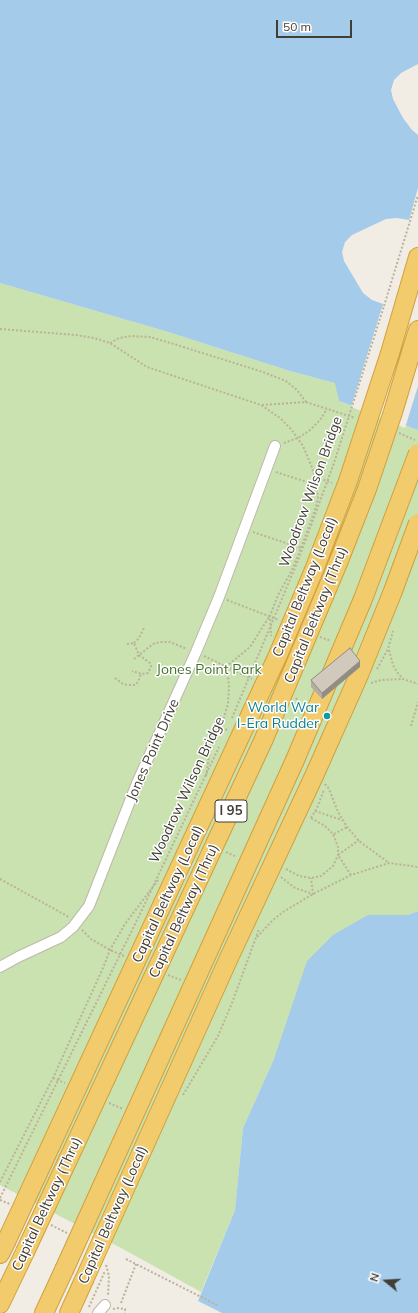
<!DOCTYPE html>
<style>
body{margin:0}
#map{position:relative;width:418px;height:1313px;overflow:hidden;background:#f1ede4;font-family:Mulish,sans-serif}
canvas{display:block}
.north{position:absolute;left:366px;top:1261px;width:40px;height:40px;-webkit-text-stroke:3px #fff;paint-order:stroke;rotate:288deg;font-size:11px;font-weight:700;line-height:16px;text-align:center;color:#423d35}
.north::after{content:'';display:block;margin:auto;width:14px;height:18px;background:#423d35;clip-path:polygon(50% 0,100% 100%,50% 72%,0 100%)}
.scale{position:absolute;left:276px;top:20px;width:76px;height:18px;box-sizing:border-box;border:2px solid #423d35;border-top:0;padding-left:5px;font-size:12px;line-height:14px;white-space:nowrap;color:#423d35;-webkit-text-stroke:3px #fff;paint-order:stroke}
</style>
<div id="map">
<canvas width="418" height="1313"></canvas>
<div class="north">N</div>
<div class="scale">50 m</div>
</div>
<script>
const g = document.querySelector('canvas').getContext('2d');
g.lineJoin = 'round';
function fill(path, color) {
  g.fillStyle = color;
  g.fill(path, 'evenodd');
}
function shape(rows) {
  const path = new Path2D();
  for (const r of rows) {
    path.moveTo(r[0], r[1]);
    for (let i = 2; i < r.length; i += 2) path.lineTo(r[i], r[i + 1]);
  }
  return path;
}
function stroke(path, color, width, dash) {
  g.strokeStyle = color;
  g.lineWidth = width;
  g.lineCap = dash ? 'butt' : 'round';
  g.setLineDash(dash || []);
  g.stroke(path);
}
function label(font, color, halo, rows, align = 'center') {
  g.font = font + ' Mulish,sans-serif';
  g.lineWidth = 3;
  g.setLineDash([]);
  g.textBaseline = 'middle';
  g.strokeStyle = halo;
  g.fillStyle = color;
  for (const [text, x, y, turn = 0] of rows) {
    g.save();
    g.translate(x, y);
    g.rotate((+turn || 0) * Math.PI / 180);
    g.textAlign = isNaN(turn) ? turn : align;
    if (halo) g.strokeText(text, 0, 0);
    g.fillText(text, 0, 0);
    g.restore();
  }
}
fill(shape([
 [0,283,165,331,290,371,336,383,339,401,418,430,418,911,408,915,368,915,274,1059,243,1128,235,1210,201,1292,123,1249,0,1185]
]), '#c9e2af');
fill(shape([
 [0,0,418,0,418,430,339,401,335,383,290,371,165,331,0,283],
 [418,911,418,1313,222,1313,198,1301,235,1210,243,1128,274,1059,307,961,333,935,368,915,408,915]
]), '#a4cbea');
fill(shape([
 [418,64,418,135,412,130,403,118,393,99,391,90,394,80,401,73],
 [418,188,418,386,405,428,351,407,383,304,372,300,363,293,344,261,342,252,345,242,352,235,386,219,397,218,409,220]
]), '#f1ede4');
const street = shape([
 [0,967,18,957,61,937,73,927,89,906,137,783,196,652,219,597,275,446],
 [98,1313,105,1305]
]);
const highway = shape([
 [390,353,418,257],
 [409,359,418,330],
 [0,1254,6,1242],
 [0,1304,25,1252],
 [44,1313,64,1270],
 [69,1313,84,1280]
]);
stroke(street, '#beb8ab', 12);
stroke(highway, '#d0a03e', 20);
stroke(shape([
 [384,306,418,195],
 [0,329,76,335,94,338,110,343,147,367,261,405,280,418,291,429,303,446,311,465,315,477,318,498,316,507,301,548,292,570,278,595,270,616,271,636],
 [110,343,119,338,131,336,150,337,164,341,263,372,286,381,297,390,306,402],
 [262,405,306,402,355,418],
 [399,433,415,440],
 [284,443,298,438,309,431,320,420,327,409],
 [276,472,316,485],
 [316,477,332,483],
 [253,532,301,548],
 [227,600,279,620],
 [320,637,331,641],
 [134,643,139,638,144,628],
 [127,644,134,643,139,655,150,663,151,666,148,673,142,674,132,671],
 [389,650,393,665,397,672,403,679,418,684],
 [204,656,252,679],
 [134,659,153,644,160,642,170,642,187,649],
 [377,669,388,649,393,631],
 [115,678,123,684,128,685,135,685,138,682,141,674],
 [371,683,381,680,403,679],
 [296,698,302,707],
 [411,726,418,702],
 [219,734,228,704,229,686,227,666,250,647,269,617],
 [206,776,210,751,219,734,229,728],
 [325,784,329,789,338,812,347,827,359,841,389,863],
 [315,811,342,820],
 [311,818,317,808,324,790],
 [334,834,347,827],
 [226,852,237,857],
 [286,869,299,876,311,878,321,876,333,866,338,855,338,847,333,834,325,826,311,818],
 [351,875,338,855,359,840],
 [281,877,295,888,313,894,311,878],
 [0,879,69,917],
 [82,930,91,939,110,950,124,956],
 [257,937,273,920,283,912,313,894,351,875,389,863,418,867],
 [168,975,181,980],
 [53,1078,65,1083],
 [183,1095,218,1036,232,1003,259,929],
 [109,1103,123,1109],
 [0,1182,53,1078,103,968,110,950,125,924,158,880],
 [0,1200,10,1204],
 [51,1225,67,1233],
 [126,1259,217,1305],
 [106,1265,109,1276,108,1296],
 [121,1303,136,1264],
 [89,1307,105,1271],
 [113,1309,118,1308,125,1309,125,1313]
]), '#bcb19a', 2, [2, 2]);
stroke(street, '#fff', 10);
stroke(highway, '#f2cb6d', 18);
const highwayBridge = shape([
 [6,1242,278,655,314,570,348,481,390,353],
 [25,1252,263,741,338,563,367,489,393,412,409,359],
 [64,1270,295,760,363,599,418,453],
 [84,1280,228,960,314,776,359,675,393,591,418,523]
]);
stroke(highwayBridge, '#d0a03e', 20, []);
stroke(shape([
 [232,718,299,558,334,463,384,306],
 [0,1198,140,914,219,747]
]), '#bcb19a', 2, [2, 2]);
stroke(highwayBridge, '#f2cb6d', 18);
fill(shape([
 [360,667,322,699,311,687,311,680]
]), '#b4ada1');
fill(shape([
 [360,661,360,667,322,699,322,693]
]), '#928d83');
const building = shape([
 [350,648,360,661,322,693,311,680,350,648]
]);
fill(building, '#d1c9bb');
stroke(building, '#928d83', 1);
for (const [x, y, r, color] of [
 [327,716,4,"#0f9aa8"]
]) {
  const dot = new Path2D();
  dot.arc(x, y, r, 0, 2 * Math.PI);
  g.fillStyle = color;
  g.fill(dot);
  stroke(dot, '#fff', 1.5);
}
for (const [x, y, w] of [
 [231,811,32]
]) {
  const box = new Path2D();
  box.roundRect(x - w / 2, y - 11, w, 22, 3);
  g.fillStyle = '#fff';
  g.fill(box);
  stroke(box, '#423d35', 1);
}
label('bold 13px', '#423d35', null, [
 ["I 95",231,811]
]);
label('14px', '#423d35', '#fff', [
 ["Woodrow Wilson Bridge",311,492,-70],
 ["Capital Beltway (Local)",305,587,-68],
 ["Capital Beltway (Thru)",316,615,-68],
 ["Jones Point Drive",153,750,-66],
 ["Woodrow Wilson Bridge",187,790,-65],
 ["Capital Beltway (Local)",168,894,-65],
 ["Capital Beltway (Thru)",184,911,-65],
 ["Capital Beltway (Thru)",47,1204,-65],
 ["Capital Beltway (Local)",113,1215,-66]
]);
label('14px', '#436f2d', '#fff', [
 ["Jones Point Park",209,670]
]);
label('14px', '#0d838f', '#fff', [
 ["World War",319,708],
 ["I-Era Rudder",319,724]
], 'right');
</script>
